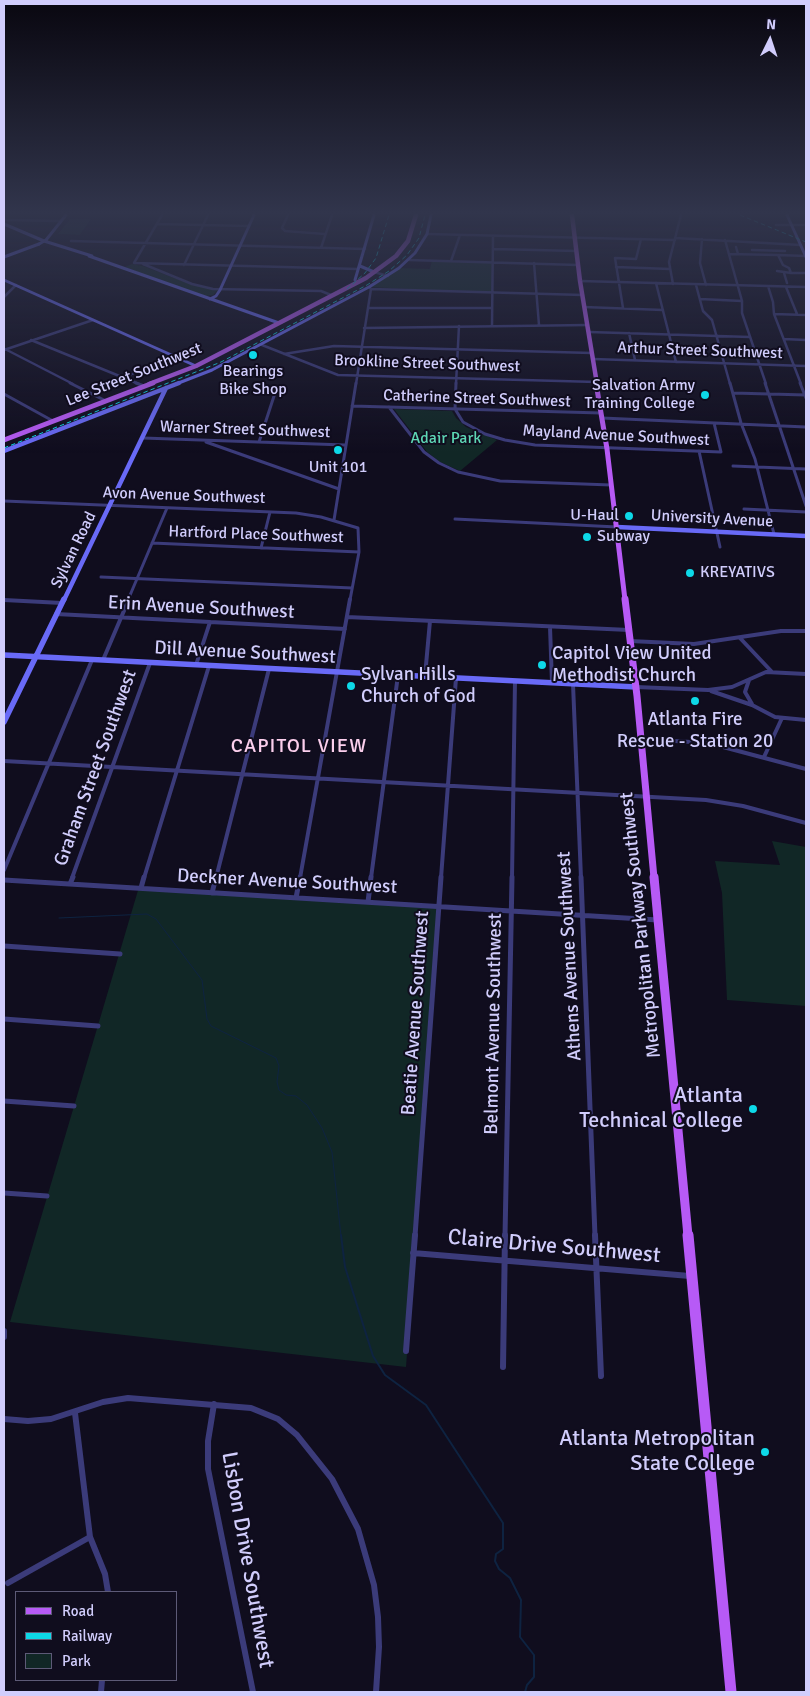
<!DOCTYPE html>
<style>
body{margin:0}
#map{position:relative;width:810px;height:1696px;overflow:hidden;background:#100d1e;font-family:Signika,sans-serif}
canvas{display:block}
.frame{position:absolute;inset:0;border:5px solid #d1cdfc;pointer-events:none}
.legend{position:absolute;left:15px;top:1591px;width:162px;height:90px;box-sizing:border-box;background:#100d1e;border:1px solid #5d5a77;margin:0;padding:6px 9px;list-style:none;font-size:15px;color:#d1cdfc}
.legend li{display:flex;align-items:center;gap:10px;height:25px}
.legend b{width:25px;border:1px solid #5d5a77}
.north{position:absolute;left:745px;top:15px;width:50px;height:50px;-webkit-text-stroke:4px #100d1e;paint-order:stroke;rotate:4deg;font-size:14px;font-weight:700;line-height:20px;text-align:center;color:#d1cdfc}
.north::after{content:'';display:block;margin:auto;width:18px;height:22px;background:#d1cdfc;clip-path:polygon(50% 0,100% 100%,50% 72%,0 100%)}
</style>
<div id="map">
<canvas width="810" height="1696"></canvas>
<div class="frame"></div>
<ul class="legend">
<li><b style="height:6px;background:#b75af6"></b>Road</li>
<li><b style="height:6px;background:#0dd9e8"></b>Railway</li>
<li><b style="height:14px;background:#112726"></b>Park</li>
</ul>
<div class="north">N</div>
</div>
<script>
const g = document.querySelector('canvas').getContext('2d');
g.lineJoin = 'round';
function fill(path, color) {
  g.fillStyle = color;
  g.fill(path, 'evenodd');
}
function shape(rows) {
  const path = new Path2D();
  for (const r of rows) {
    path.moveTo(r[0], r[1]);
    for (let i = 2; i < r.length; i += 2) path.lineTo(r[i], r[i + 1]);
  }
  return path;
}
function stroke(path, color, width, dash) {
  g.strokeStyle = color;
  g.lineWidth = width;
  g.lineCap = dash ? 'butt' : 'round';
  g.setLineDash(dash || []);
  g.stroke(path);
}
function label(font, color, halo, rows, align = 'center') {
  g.font = font + ' Signika,sans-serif';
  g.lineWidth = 4;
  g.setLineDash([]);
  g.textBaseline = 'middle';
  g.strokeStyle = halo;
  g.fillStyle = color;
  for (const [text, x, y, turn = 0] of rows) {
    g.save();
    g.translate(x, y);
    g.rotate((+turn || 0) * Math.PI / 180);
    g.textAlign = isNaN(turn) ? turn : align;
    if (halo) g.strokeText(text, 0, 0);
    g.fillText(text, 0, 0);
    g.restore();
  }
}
fill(shape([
 [70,219,91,219,80,235,58,234],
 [432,260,493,262,492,293,369,287,399,268,430,269],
 [132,264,143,266,187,283,218,290,213,295,206,296,166,283,125,267],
 [394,409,452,411,456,418,466,427,497,440,460,471,440,462,427,452],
 [772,841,806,847,806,1006,727,1000,722,893,715,861,780,865],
 [139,887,440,908,406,1367,10,1322]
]), '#112726');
stroke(shape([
 [59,918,147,914,156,919,202,980,207,1019,211,1026,276,1058,279,1066,277,1082,279,1090,286,1095,296,1096,307,1105,322,1128,332,1152,341,1236]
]), '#0e2341', 1);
stroke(shape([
 [341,1235,345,1267,373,1356,385,1375,426,1405,503,1523,503,1549,496,1554,495,1561,499,1569,510,1578,521,1600,520,1637,534,1655,534,1677,527,1685,525,1692]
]), '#0e2341', 2);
stroke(shape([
 [162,215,134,263,358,269],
 [288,215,282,228,285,231,325,234],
 [4,220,61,221],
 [157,224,249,226],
 [776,225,806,225],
 [427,234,675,240],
 [675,238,801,245],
 [702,239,700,263,706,285],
 [725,240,742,301,742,313,766,384],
 [71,241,365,249],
 [736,247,738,254],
 [321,248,332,215],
 [493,249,577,251],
 [752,250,785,251],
 [729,254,778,255,783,265,789,268,791,273,777,271],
 [778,255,806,256],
 [409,260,578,265],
 [451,261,460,235],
 [534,263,539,325],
 [143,264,192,284,213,289,321,291,331,295],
 [184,265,208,215],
 [616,267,670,269],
 [374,272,388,276],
 [784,273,787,283],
 [791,273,806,273],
 [580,281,806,287],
 [656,283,676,362],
 [673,284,669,262,681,215],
 [696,285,703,311,712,320,730,384],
 [768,286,773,302,774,314,801,384],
 [786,287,797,314],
 [371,289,583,295],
 [4,297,16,285],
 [700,299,742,301],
 [584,307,663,310],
 [368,308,492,308],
 [623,308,615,258,636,259,641,239],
 [774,314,806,315],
 [492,325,493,236],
 [364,328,588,325],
 [589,332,750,337],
 [629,333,635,360],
 [784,339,806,340],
 [31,340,139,384],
 [262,345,338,375,597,382],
 [5,349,73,384],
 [4,350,93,320],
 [284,354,334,346,592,353],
 [593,359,806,366],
 [124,378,136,372],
 [356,384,371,289,369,287],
 [456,384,459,326]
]), '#3b3b7a', 2.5);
stroke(shape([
 [70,383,106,401],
 [136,383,144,386],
 [456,383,455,409,463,422,485,434,505,440,535,445,721,452,714,423],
 [730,383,741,423,755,459,774,534],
 [765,383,806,506],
 [800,383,806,398],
 [733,393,806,395],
 [4,394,53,421],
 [352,406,601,413],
 [389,407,424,452,439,463,458,472,500,481,611,485],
 [602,418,806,427],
 [143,438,345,445],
 [206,442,339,489],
 [259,442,275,393],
 [699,451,720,547],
 [733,466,806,469],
 [4,501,296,513,321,517,358,528,359,552,350,600],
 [744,509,806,512],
 [455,519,617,527],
 [334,520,356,383],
 [152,543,359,552],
 [261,548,270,512],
 [101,577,352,588],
 [128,600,167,508]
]), '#3b3b7a', 3);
stroke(shape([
 [4,600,62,603],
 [56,614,345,629],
 [347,617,629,630],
 [550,627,552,683],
 [740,638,772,672],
 [630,641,694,644,781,631,806,631],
 [103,660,129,599],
 [196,665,210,622],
 [425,676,430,621],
 [749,680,745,692,752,704],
 [573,684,581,878],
 [636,687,708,690,732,687,766,672,806,674],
 [711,691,752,705,775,717,806,720],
 [641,739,708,743,806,769],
 [764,757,782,718],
 [4,761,706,800,743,806,806,823],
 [4,870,92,660],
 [72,878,150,663],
 [144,878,209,666],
 [216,878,269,669],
 [300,878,350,599],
 [371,878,398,675],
 [441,878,456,678],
 [512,878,515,681]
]), '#3b3b7a', 4);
stroke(shape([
 [581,877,595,1236],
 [4,880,658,920],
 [70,884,73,877],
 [141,888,144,877],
 [212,893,216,877],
 [296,898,300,877],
 [368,902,371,877],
 [4,946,120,954],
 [4,1019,98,1026],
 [4,1101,74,1106],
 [4,1193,47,1196],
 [415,1236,441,877],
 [505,1236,512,877]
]), '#3b3b7a', 5);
stroke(shape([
 [595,1235,601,1376],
 [413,1253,690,1276],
 [4,1331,4,1337],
 [406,1351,415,1235],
 [503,1367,505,1235],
 [214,1404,208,1441,208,1469,253,1692],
 [75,1413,90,1537,105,1574,108,1592],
 [4,1419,28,1421,51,1419,103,1402,128,1398,251,1408,278,1419,297,1435,332,1479,358,1529,374,1585,378,1617,379,1647,376,1692],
 [8,1583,90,1537],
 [101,1692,102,1680]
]), '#3b3b7a', 6);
stroke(shape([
 [787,215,806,257],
 [4,224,44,241,92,256],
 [46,240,66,215],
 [89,256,279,323],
 [4,257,39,244],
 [360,266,374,272],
 [4,280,196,366],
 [355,280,374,215],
 [210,299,216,296,220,290,254,215],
 [176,384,212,370,369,287,399,268,415,253,427,234,431,215]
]), '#696af7', 3);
stroke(shape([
 [4,451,179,383],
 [617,527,806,536],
 [64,600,166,388]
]), '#696af7', 4.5);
stroke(shape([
 [4,655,636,687],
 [4,722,64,599]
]), '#696af7', 5.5);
stroke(shape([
 [572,215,580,281,597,384],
 [149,384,196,366,366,278,396,256,408,241,416,215]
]), '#b75af6', 4.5);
stroke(shape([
 [596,383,607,449,625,600],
 [4,440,153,383]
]), '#b75af6', 5);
stroke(shape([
 [625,599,637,696,654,878]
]), '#b75af6', 7);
stroke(shape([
 [654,877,688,1236]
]), '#b75af6', 9);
stroke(shape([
 [688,1235,731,1692]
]), '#b75af6', 11);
stroke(shape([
 [740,215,806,242],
 [347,289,365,273,376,258,389,215],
 [4,448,221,362,367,285,389,271,407,255,419,238,425,215]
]), '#0dd9e8', 1, [4.5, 3]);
stroke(shape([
 [39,244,46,240]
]), '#696af7', 3);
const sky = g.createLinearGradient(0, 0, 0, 453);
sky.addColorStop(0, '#090710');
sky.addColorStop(0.47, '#31354c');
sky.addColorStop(1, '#31354c00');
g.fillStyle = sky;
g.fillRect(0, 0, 810, 453);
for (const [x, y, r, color] of [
 [253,355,5,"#0dd9e8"],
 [705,395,5,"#0dd9e8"],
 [338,450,5,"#0dd9e8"],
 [629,516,5,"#0dd9e8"],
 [587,537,5,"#0dd9e8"],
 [690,573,5,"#0dd9e8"],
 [542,665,5,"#0dd9e8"],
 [351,686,5,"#0dd9e8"],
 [695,701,5,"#0dd9e8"],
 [753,1109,5,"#0dd9e8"],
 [765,1452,5,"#0dd9e8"]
]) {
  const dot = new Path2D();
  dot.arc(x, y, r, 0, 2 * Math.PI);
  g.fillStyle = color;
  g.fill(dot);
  stroke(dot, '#100d1e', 2);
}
label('16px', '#d1cdfc', '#100d1e', [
 ["Arthur Street Southwest",700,351,2],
 ["Brookline Street Southwest",427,364,2],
 ["Lee Street Southwest",134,375,-22],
 ["Catherine Street Southwest",477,399,2],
 ["Warner Street Southwest",245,430,2],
 ["Mayland Avenue Southwest",616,436,3],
 ["Avon Avenue Southwest",184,496,2],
 ["University Avenue",712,519,3],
 ["Hartford Place Southwest",256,535,2],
 ["Sylvan Road",74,550,-64]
]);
label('16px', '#d1cdfc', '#100d1e', [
 ["Bearings",253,372],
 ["Bike Shop",253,390],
 ["Salvation Army",695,386,"right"],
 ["Training College",695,404,"right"],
 ["Unit 101",338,468],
 ["U-Haul",619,516,"right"],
 ["Subway",597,537,"left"],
 ["KREYATIVS",700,573,"left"]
]);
label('16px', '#5ed7b5', '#100d1e', [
 ["Adair Park",446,439]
]);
label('19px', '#d1cdfc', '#100d1e', [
 ["Erin Avenue Southwest",201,608,3],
 ["Dill Avenue Southwest",245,653,3],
 ["Graham Street Southwest",96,768,-70],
 ["Deckner Avenue Southwest",287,882,3],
 ["Metropolitan Parkway Southwest",641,925,-96],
 ["Athens Avenue Southwest",570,956,-93],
 ["Beatie Avenue Southwest",416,1013,-86],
 ["Belmont Avenue Southwest",494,1024,-89]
]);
label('19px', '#d1cdfc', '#100d1e', [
 ["Capitol View United",552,654],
 ["Methodist Church",552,676],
 ["Sylvan Hills",361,675],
 ["Church of God",361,697],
 ["Atlanta Fire",695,720,"center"],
 ["Rescue - Station 20",695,742,"center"]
], 'left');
g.letterSpacing = '1px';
label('20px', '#fccfed', '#100d1e', [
 ["CAPITOL VIEW",299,747]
]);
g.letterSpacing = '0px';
label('22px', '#d1cdfc', '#100d1e', [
 ["Atlanta",743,1096],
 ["Technical College",743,1121],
 ["Atlanta Metropolitan",755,1439],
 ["State College",755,1464]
], 'right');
label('22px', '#d1cdfc', '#100d1e', [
 ["Claire Drive Southwest",554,1247,5],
 ["Lisbon Drive Southwest",247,1560,80]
]);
</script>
